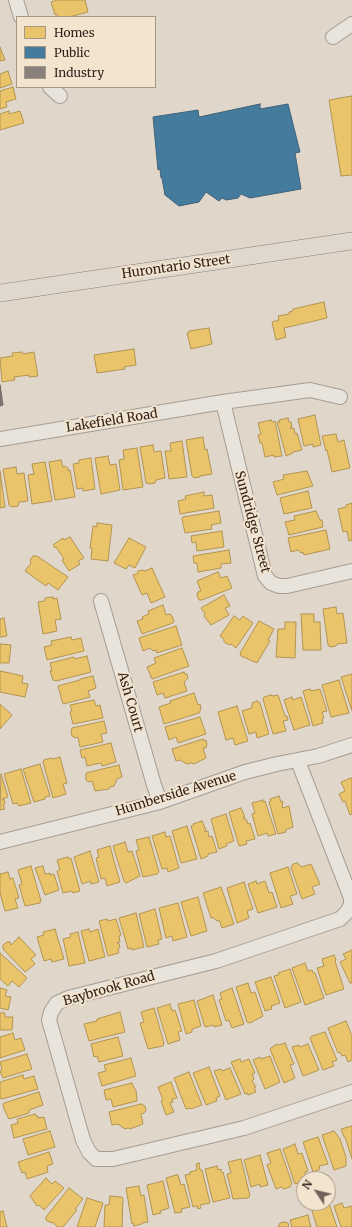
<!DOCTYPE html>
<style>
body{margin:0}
#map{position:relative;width:352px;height:1227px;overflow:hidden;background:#e0d7ca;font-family:Merriweather,serif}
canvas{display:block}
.legend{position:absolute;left:16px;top:16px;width:140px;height:72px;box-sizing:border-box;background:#f2e4cf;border:1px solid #a59788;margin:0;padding:5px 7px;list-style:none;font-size:12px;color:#32241d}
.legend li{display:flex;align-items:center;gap:8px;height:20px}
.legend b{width:20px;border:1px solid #a59788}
.north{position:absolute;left:296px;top:1171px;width:40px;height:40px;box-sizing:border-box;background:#f2e4cf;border:1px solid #a59788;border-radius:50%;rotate:305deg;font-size:11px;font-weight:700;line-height:16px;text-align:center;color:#32241d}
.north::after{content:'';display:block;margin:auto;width:14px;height:18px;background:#6f635a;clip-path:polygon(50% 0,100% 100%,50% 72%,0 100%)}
</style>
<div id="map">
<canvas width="352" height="1227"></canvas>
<ul class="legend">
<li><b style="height:11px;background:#e9c46a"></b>Homes</li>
<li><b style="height:11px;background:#457b9d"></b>Public</li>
<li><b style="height:11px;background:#8a817c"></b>Industry</li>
</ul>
<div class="north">N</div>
</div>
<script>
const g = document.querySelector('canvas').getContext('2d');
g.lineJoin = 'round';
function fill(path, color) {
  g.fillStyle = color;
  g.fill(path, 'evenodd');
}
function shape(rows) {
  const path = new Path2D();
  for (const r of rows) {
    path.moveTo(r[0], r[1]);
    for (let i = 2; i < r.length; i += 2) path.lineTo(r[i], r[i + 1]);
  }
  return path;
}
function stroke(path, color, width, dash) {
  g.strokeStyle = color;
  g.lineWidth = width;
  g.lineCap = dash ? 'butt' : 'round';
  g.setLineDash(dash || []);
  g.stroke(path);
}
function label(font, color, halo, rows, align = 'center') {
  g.font = font + ' Merriweather,serif';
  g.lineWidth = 4;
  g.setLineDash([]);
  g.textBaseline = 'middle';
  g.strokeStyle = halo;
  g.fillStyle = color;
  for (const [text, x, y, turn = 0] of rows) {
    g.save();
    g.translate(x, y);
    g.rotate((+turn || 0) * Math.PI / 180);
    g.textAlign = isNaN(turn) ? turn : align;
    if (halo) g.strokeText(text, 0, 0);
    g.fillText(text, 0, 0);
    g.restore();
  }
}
const homes = shape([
 [57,0,85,0,88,12,69,17,58,17,57,14,55,15,51,2,57,0],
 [0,47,5,60,0,61,0,47],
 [8,71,12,84,0,88,0,74,8,71],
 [13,87,16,99,6,102,7,107,0,109,0,91,13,87],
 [352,96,352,175,341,176,329,100,352,96],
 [9,111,9,114,20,111,24,123,0,130,0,114,9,111],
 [324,302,327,318,284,328,286,337,276,340,272,322,279,320,278,316,289,314,289,312,293,311,293,309,324,302],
 [209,328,212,344,191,349,187,333,189,333,189,331,209,328],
 [134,349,136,365,124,367,125,369,97,373,94,355,134,349],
 [22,352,23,354,34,352,38,376,29,377,29,375,14,377,15,380,2,382,0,358,13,356,12,353,22,352],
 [315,415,321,445,313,447,313,444,304,446,298,419,315,415],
 [288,418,289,422,291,422,292,427,290,427,291,429,294,428,295,434,297,433,302,450,293,452,293,453,286,456,277,422,280,422,279,420,288,418],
 [271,420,272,422,275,421,282,456,274,457,274,455,265,457,262,443,260,443,258,435,261,434,258,423,271,420],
 [336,434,338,442,344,440,350,468,332,472,327,450,326,451,322,436,336,434],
 [203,437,205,450,207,449,212,474,200,476,200,477,194,478,192,476,186,440,203,437],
 [182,441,187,477,169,479,165,451,171,451,170,443,182,441],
 [153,445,154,452,161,451,165,478,156,480,155,483,149,484,146,483,140,447,153,445],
 [137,448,143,487,123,490,119,460,124,459,123,450,137,448],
 [108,456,110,465,116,464,120,490,101,494,95,458,108,456],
 [91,458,95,489,83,491,83,488,77,489,73,464,79,463,79,460,91,458],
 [61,460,63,467,65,466,68,468,68,471,70,470,75,497,55,500,49,462,61,460],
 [45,462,52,501,32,504,28,475,34,474,32,464,45,462],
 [16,467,17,474,24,473,28,501,19,502,18,506,12,507,9,505,3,469,16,467],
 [0,471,5,507,0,508,0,471],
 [307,471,313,486,277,495,273,482,284,479,283,475,307,471],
 [308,491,312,508,284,514,280,498,308,491],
 [204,492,204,496,212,495,214,508,180,514,178,501,186,499,185,496,204,492],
 [352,503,352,540,349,541,347,531,343,532,338,509,346,507,346,505,352,503],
 [219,511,221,523,211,525,212,529,185,533,182,519,183,517,219,511],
 [316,511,320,520,322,520,323,527,289,535,285,522,295,520,294,516,316,511],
 [97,523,112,525,108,561,91,559,92,548,90,548,93,526,97,527,97,523],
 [326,530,330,549,304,555,303,552,301,553,298,550,291,552,288,538,326,530],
 [222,531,224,547,197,551,196,542,192,543,191,536,222,531],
 [70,537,84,558,78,561,80,564,69,571,62,560,64,559,56,547,55,548,53,545,63,538,64,540,70,537],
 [129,538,146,547,135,568,129,565,126,569,114,563,129,538],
 [229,550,231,563,221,564,221,568,198,572,197,563,194,563,193,556,229,550],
 [33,556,37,556,68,577,58,590,48,583,46,586,25,571,31,563,30,560,33,556],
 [152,568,165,597,151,603,147,593,142,595,133,575,137,574,138,571,143,570,145,571,152,568],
 [218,572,221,578,227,576,232,588,202,600,199,600,197,595,198,592,201,591,197,581,218,572],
 [224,595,230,606,225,608,229,615,211,625,204,616,205,614,201,608,224,595],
 [53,597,53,599,57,598,61,619,55,620,57,631,43,634,38,602,45,601,45,598,53,597],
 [163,605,166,615,170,614,172,616,174,621,173,623,142,634,137,621,143,619,142,617,149,614,148,611,163,605],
 [336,607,337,614,343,613,347,643,337,644,336,646,330,647,328,645,323,609,336,607],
 [301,614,314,614,314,622,320,622,321,650,303,650,301,614],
 [234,616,240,620,243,616,253,623,236,648,231,644,229,645,224,642,224,639,220,636,234,616],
 [4,618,7,636,0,637,0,619,4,618],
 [259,621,274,629,268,640,270,641,257,663,241,656,240,653,259,621],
 [285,622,296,622,295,658,276,657,278,629,285,629,285,622],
 [176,626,182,645,157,653,156,650,153,651,150,648,143,651,139,638,176,626],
 [71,637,72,640,81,638,84,651,47,660,44,647,52,645,51,641,71,637],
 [0,644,11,645,9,663,0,663,0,644],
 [182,648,189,666,152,679,147,667,156,663,154,658,182,648],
 [87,656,91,672,56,681,53,680,50,671,52,671,50,663,74,657,75,659,87,656],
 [0,671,23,676,22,683,28,684,25,697,0,692,0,671],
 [184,672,185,674,187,674,188,678,184,682,187,691,165,698,163,693,157,695,153,682,184,672],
 [352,674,352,711,341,677,352,674],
 [93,676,96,688,88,691,90,697,63,704,58,686,80,680,80,679,93,676],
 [339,680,349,713,331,717,322,685,339,680],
 [310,689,311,691,320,689,327,711,322,712,324,718,322,719,323,723,313,726,303,691,310,689],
 [194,693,198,705,200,704,201,709,199,713,164,724,159,707,171,703,170,701,194,693],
 [271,695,273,696,278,695,285,716,287,716,288,720,283,721,286,731,273,734,263,699,264,697,271,695],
 [292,697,293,700,301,697,310,725,294,730,284,700,292,697],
 [94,700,96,706,100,705,103,718,73,724,70,712,72,711,70,705,94,700],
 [257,701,260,703,269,734,257,738,256,732,249,734,242,711,252,708,252,703,257,701],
 [0,704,12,715,0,729,0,704],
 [237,706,248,741,235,745,233,738,226,740,218,712,237,706],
 [200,717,206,734,178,743,176,737,169,740,165,727,200,717],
 [104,721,107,733,101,734,103,742,80,747,78,737,75,738,72,736,71,732,72,728,104,721],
 [203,739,204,741,206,740,207,744,206,748,203,748,206,758,194,764,191,763,187,764,180,760,176,761,172,749,203,739],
 [111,743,116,762,102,766,101,763,87,766,85,757,82,758,80,750,111,743],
 [60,757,67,783,63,784,66,794,53,798,43,762,44,760,51,758,53,759,60,757],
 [40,764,50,796,45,797,45,799,34,802,23,769,40,764],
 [119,765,122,777,117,779,114,786,110,787,109,789,95,791,92,781,89,782,86,780,86,773,119,765],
 [21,769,31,803,19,806,17,803,13,804,4,774,21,769],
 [1,774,8,797,2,799,4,799,5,804,3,805,5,809,0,810,1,774],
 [351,778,352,779,352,814,350,815,345,801,343,802,339,794,345,791,341,782,351,778],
 [279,796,281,802,283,801,282,808,289,806,293,827,285,830,286,832,278,834,269,802,271,801,270,799,279,796],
 [263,800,263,802,265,801,276,834,268,836,267,833,258,836,252,814,255,813,252,803,263,800],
 [241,808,245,817,243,817,244,819,246,819,248,824,250,823,255,839,246,841,247,844,239,846,229,812,241,808],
 [226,814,234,841,226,844,227,846,219,849,211,819,226,814],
 [202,821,206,830,205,830,205,832,208,831,209,837,212,836,217,852,208,854,208,856,201,859,191,826,194,825,193,824,202,821],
 [187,826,197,859,181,863,172,831,187,826],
 [165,832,166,837,170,836,179,868,168,872,167,868,162,869,152,836,165,832],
 [149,837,159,872,157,874,143,877,136,851,139,850,136,840,149,837],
 [125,842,128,852,132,851,140,876,126,883,124,881,113,846,125,842],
 [110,846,120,882,107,886,105,878,101,879,96,858,99,857,97,850,110,846],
 [90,851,99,882,91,884,90,881,82,884,74,857,90,851],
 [68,857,69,859,71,858,80,891,73,893,72,891,63,893,57,871,60,870,57,860,68,857],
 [297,863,302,867,311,864,320,884,312,887,315,894,302,899,291,868,293,864,297,863],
 [31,866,41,901,40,903,25,906,19,885,22,884,18,870,31,866],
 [43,866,45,874,50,873,50,875,54,874,59,890,45,895,35,868,43,866],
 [288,867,297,894,290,896,293,904,281,908,270,873,288,867],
 [8,872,10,879,13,878,19,898,15,899,18,908,5,911,0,893,0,874,8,872],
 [256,881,257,884,265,881,269,893,272,892,277,907,258,913,248,884,256,881],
 [244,882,253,909,247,911,249,918,237,923,227,888,244,882],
 [221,887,234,924,222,928,219,920,217,921,214,918,211,918,203,893,221,887],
 [198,897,207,931,191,936,181,902,198,897],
 [178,903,187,937,173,941,172,936,166,938,159,908,178,903],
 [155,909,162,939,158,940,159,944,147,947,139,914,155,909],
 [136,913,144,947,132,950,132,948,128,949,119,918,136,913],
 [107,919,108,921,116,919,121,935,119,936,120,942,117,943,119,944,120,948,118,949,119,953,108,956,99,921,107,919],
 [55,929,64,959,52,962,51,959,44,961,37,937,44,935,43,932,55,929],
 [89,929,90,932,98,929,105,957,89,961,81,931,89,929],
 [78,932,85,963,69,966,63,939,71,937,70,934,78,932],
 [19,937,36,955,31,959,35,964,25,972,3,949,3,945,7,942,10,942,11,945,19,937],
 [352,950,352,983,350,983,340,962,346,959,343,954,352,950],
 [0,953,27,978,19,987,12,981,8,986,0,979,0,953],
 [334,955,336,960,335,961,344,989,326,995,317,968,324,966,322,959,334,955],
 [305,963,308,971,312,970,313,973,315,973,324,998,305,1005,292,968,305,963],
 [290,969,301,1002,285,1008,274,976,279,975,278,973,290,969],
 [271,977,280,1003,271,1006,272,1009,265,1011,255,982,271,977],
 [248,983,251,993,255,992,263,1016,250,1023,247,1022,236,987,248,983],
 [0,988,7,990,5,996,11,997,8,1010,0,1008,0,988],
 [232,988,244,1024,232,1028,229,1020,226,1021,219,1000,222,999,220,993,232,988],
 [213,995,222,1025,214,1027,214,1025,205,1027,197,1001,213,995],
 [194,1000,201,1026,192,1029,192,1032,186,1034,178,1004,194,1000],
 [170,1004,172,1011,175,1010,182,1031,178,1032,180,1040,168,1044,157,1008,170,1004],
 [154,1008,164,1043,163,1046,148,1049,140,1023,144,1022,141,1012,154,1008],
 [120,1012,125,1032,89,1041,84,1024,97,1021,97,1019,120,1012],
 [0,1013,5,1013,5,1017,13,1017,12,1030,0,1030,0,1013],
 [346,1021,352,1036,352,1060,348,1062,345,1055,342,1056,340,1052,338,1053,328,1028,346,1021],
 [325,1032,337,1060,332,1062,334,1066,323,1070,310,1038,312,1036,325,1032],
 [13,1033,15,1040,21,1038,25,1050,0,1058,0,1037,13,1033],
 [118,1037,123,1056,99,1062,97,1056,94,1057,91,1044,118,1037],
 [285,1043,294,1064,290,1065,295,1078,284,1083,270,1049,272,1047,277,1044,279,1045,285,1043],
 [308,1044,319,1070,303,1076,292,1047,299,1045,300,1047,308,1044],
 [27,1054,32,1069,3,1078,0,1071,2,1070,0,1062,27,1054],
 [270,1056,280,1082,265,1089,253,1060,260,1057,261,1059,270,1056],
 [131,1058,136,1076,102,1086,98,1073,106,1071,104,1065,131,1058],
 [240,1059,241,1062,249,1059,255,1073,252,1074,254,1079,252,1081,256,1087,254,1087,256,1092,248,1095,247,1093,245,1094,231,1062,240,1059],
 [209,1067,220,1096,216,1098,217,1101,206,1105,193,1073,209,1067],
 [230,1068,241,1094,226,1100,214,1071,221,1069,222,1071,230,1068],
 [189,1072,202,1105,191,1109,190,1108,186,1109,174,1078,189,1072],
 [23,1075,24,1079,34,1076,38,1089,2,1099,0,1098,0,1082,23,1075],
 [171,1082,177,1098,172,1099,173,1102,170,1103,174,1112,166,1115,161,1101,163,1100,158,1087,171,1082],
 [132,1083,134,1088,136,1090,137,1101,113,1107,111,1099,106,1100,104,1090,132,1083],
 [39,1092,43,1105,29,1110,29,1113,9,1119,4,1109,3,1105,4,1103,39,1092],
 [141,1104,145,1106,146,1110,144,1113,141,1114,143,1124,130,1129,128,1128,125,1129,118,1124,112,1125,109,1112,141,1104],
 [35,1114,36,1116,38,1116,38,1118,44,1117,47,1129,14,1138,11,1125,18,1123,17,1119,35,1114],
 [352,1126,352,1159,345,1137,344,1137,341,1129,352,1126],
 [50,1131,55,1147,28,1155,23,1139,50,1131],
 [334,1131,340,1139,346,1157,346,1166,334,1170,322,1135,334,1131],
 [318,1137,328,1164,319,1166,320,1169,313,1172,303,1142,318,1137],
 [295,1144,298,1154,302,1153,308,1171,305,1172,307,1179,304,1179,304,1181,295,1184,283,1149,295,1144],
 [280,1149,292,1183,290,1187,284,1189,281,1187,276,1189,267,1165,271,1163,267,1153,280,1149],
 [49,1152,53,1164,47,1166,48,1172,27,1179,25,1172,22,1173,18,1162,49,1152],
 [260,1155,268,1185,260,1187,260,1184,251,1187,244,1160,260,1155],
 [241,1159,250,1196,248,1198,233,1199,227,1174,231,1173,228,1162,241,1159],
 [199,1163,200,1170,202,1170,210,1203,200,1205,201,1208,198,1209,197,1206,193,1207,185,1175,190,1174,190,1172,197,1170,196,1164,199,1163],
 [217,1166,218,1170,221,1169,222,1173,223,1172,230,1198,213,1202,205,1169,217,1166],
 [176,1175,178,1175,181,1185,184,1184,190,1207,181,1209,182,1212,175,1213,166,1178,176,1175],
 [46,1178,52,1184,55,1181,64,1188,44,1210,39,1205,37,1206,30,1196,46,1178],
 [163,1181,169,1208,160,1211,161,1213,153,1215,147,1185,163,1181],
 [139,1186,141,1196,144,1195,148,1222,142,1223,142,1224,134,1226,133,1223,132,1224,126,1188,139,1186],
 [69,1188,83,1199,75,1209,77,1210,63,1227,58,1227,52,1222,51,1223,46,1220,46,1217,69,1188],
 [110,1196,121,1197,123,1198,122,1227,104,1227,105,1205,109,1205,110,1196],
 [87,1198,103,1203,95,1227,77,1227,87,1198],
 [342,1203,344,1208,352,1206,352,1227,341,1227,334,1206,342,1203],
 [328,1204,330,1206,337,1227,317,1227,312,1211,328,1204],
 [3,1211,7,1227,0,1227,0,1212,3,1211],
 [308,1215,311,1227,292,1227,290,1220,308,1215],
 [284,1222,288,1223,289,1227,278,1227,280,1223,284,1222]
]);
fill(homes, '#e9c46a');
stroke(homes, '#b29453', 1);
const public = shape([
 [260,104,260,109,288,104,300,152,295,153,301,189,250,198,241,194,238,198,226,200,222,198,219,201,206,192,199,202,179,206,165,195,162,178,161,178,160,169,158,170,153,117,198,110,199,117,260,104]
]);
fill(public, '#457b9d');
stroke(public, '#3f6177', 1);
const industry = shape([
 [0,385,3,405,0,406,0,385]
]);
fill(industry, '#8a817c');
stroke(industry, '#706560', 1);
const minor = shape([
 [16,0,21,17],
 [333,37,352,24],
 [50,87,60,96],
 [223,402,265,576,271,583,279,586,287,586,352,571],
 [0,439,223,402,310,390,340,397],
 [101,601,154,785,160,802],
 [298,761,351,898,351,905,347,912,340,919,216,961,68,998,57,1003,51,1012,49,1020,83,1140,89,1152,96,1159,113,1159,244,1128,352,1092],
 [0,842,160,802,245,772,277,764,318,756,352,745]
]);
const major = shape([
 [0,293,352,241]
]);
stroke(minor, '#a59c93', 16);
stroke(major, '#8b827a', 18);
stroke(minor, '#e8e3db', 14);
stroke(major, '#e0d8cd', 17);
label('13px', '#32241d', '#f2e4cf', [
 ["Hurontario Street",176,267,-8],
 ["Lakefield Road",112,421,-9],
 ["Sundridge Street",252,522,75],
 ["Ash Court",130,702,74],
 ["Humberside Avenue",176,794,-17],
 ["Baybrook Road",109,989,-16]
]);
</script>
